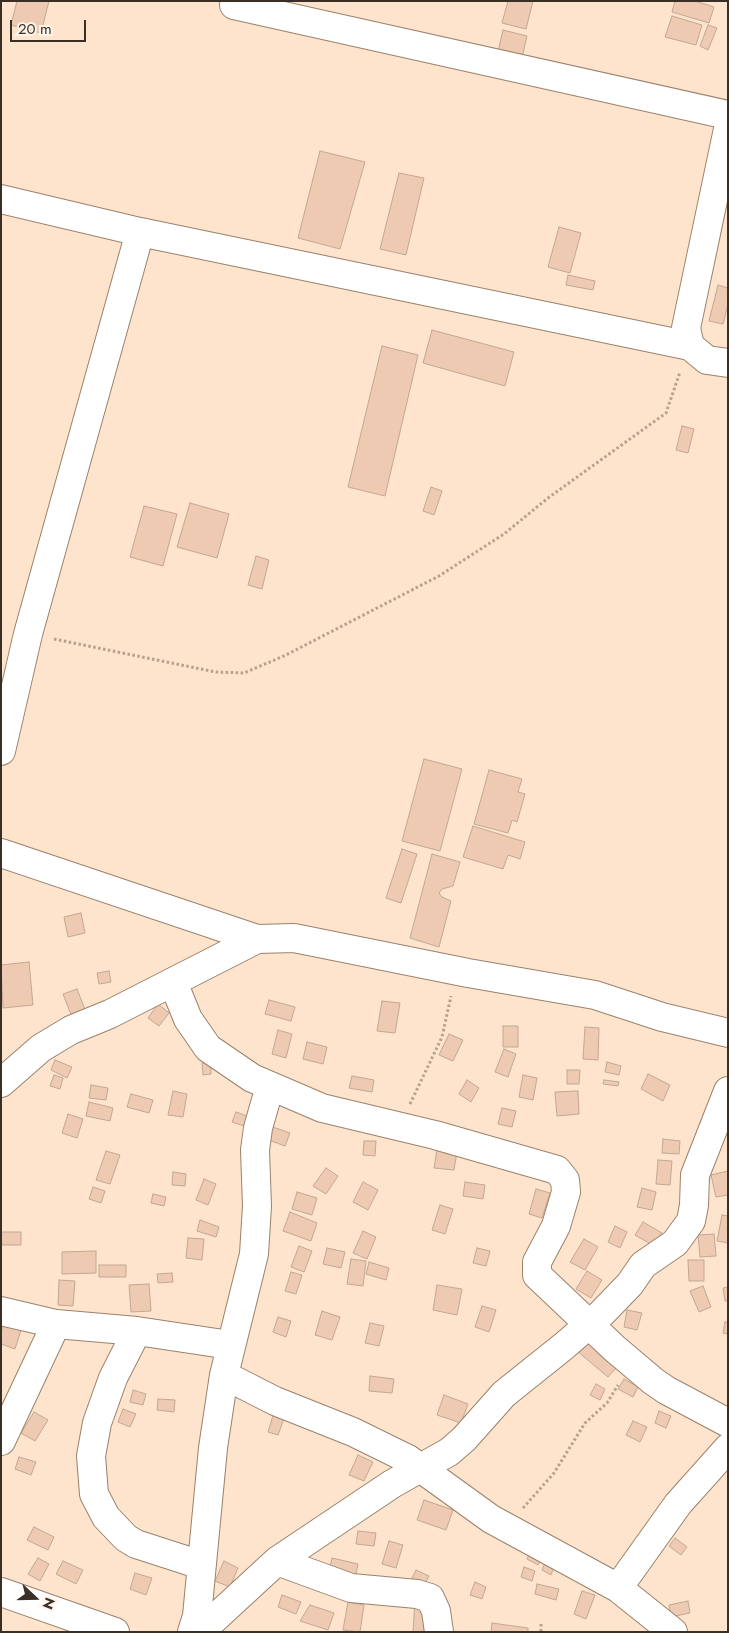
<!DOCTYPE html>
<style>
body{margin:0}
#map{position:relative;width:729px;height:1633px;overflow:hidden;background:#fee4cc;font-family:Jost,sans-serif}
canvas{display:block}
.frame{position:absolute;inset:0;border:2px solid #392f25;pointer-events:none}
.north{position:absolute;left:10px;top:1573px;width:50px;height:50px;-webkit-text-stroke:4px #fff4ea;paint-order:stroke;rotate:111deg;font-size:14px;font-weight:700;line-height:20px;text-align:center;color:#392f25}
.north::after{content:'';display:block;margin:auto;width:18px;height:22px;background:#392f25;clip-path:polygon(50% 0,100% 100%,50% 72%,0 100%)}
.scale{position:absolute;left:10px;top:20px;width:76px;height:22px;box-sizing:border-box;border:2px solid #392f25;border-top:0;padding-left:6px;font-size:15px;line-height:18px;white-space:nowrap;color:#392f25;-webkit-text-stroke:4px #fff4ea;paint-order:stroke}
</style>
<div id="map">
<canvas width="729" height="1633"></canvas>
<div class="frame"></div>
<div class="north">N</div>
<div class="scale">20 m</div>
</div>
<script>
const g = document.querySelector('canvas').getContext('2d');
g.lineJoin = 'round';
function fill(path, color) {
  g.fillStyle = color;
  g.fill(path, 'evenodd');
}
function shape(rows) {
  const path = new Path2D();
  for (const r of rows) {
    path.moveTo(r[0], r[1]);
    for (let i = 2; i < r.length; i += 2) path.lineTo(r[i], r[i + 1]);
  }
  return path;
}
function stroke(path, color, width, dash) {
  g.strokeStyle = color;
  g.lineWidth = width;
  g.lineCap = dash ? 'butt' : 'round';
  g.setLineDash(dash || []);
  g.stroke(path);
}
const building = shape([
 [17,1,49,1,41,33,11,25,17,1],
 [508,1,533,1,526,29,502,23,508,1],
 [675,1,695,1,714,7,709,23,672,12,675,1],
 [672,16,702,25,696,45,665,37,672,16],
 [708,25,717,28,708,50,700,46,708,25],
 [503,30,527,36,522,58,498,52,503,30],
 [320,151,365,162,340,249,298,238,320,151],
 [399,173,424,178,406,255,380,249,399,173],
 [559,227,581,233,570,273,548,267,559,227],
 [568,275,595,281,593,290,566,285,568,275],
 [718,285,728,288,728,305,723,324,709,321,718,285],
 [432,330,514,352,505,386,423,363,432,330],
 [382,346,418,355,385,496,348,487,382,346],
 [682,426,694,429,688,453,676,450,682,426],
 [431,487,442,491,434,515,423,511,431,487],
 [190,503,229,514,217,558,177,547,190,503],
 [144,506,177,514,163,566,130,557,144,506],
 [256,556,269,560,262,589,248,585,256,556],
 [424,759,462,769,440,851,402,841,424,759],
 [489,770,522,779,518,792,525,794,517,822,512,820,508,833,474,824,489,770],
 [473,826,525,842,520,859,508,855,503,869,463,857,473,826],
 [402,849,417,854,401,903,386,898,402,849],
 [432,854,460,862,453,886,442,889,439,893,442,897,451,901,439,947,410,938,432,854],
 [81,913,85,933,68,937,64,917,81,913],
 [29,962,33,1005,3,1008,1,965,29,962],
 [109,971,111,982,99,984,97,973,109,971],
 [77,989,86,1012,72,1017,63,994,77,989],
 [269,1000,295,1007,291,1021,265,1014,269,1000],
 [382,1001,400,1003,395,1033,377,1031,382,1001],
 [158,1004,169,1013,159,1026,148,1018,158,1004],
 [503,1026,518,1026,518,1047,503,1047,503,1026],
 [585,1027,599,1028,598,1060,583,1059,585,1027],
 [278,1030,292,1034,286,1058,272,1054,278,1030],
 [449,1034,463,1040,453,1061,439,1055,449,1034],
 [307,1042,327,1047,323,1064,303,1059,307,1042],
 [504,1049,516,1054,508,1077,495,1072,504,1049],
 [55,1060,72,1067,67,1078,51,1070,55,1060],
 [211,1062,211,1074,203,1075,202,1063,211,1062],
 [607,1062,621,1066,619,1075,605,1072,607,1062],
 [567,1070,580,1070,579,1084,567,1084,567,1070],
 [648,1074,670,1085,663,1101,641,1089,648,1074],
 [54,1075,63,1078,60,1089,50,1086,54,1075],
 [523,1075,537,1078,533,1100,519,1097,523,1075],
 [352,1076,374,1080,372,1092,349,1088,352,1076],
 [467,1080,479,1088,471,1102,459,1094,467,1080],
 [604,1080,619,1082,618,1086,603,1084,604,1080],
 [91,1085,108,1088,106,1100,89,1098,91,1085],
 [173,1091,187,1094,183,1117,168,1115,173,1091],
 [578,1091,579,1114,557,1116,555,1092,578,1091],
 [131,1094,153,1100,149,1113,127,1107,131,1094],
 [89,1102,113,1108,110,1121,86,1116,89,1102],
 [502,1108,516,1111,512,1127,498,1124,502,1108],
 [236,1112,250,1117,247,1127,232,1122,236,1112],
 [68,1114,83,1119,77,1138,62,1133,68,1114],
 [270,1126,290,1133,285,1146,266,1139,270,1126],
 [663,1139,680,1141,679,1154,662,1153,663,1139],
 [364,1141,376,1141,375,1156,363,1155,364,1141],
 [438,1143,458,1146,454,1170,434,1168,438,1143],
 [106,1151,120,1155,110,1184,96,1180,106,1151],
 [658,1160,672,1161,670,1185,656,1184,658,1160],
 [326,1168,338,1176,326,1194,313,1186,326,1168],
 [728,1171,728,1195,716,1197,711,1175,728,1171],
 [173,1172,186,1174,185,1186,172,1185,173,1172],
 [204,1179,216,1184,208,1205,196,1200,204,1179],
 [363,1182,378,1190,368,1210,353,1202,363,1182],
 [465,1182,485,1185,483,1199,463,1196,465,1182],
 [93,1187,105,1191,101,1203,89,1199,93,1187],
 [642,1188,656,1192,652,1210,637,1207,642,1188],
 [536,1189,550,1193,542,1218,529,1214,536,1189],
 [297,1192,317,1198,312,1215,292,1209,297,1192],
 [153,1194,166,1197,164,1206,151,1203,153,1194],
 [440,1205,453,1209,445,1234,432,1230,440,1205],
 [290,1212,317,1223,311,1241,283,1231,290,1212],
 [722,1215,728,1216,728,1243,717,1241,722,1215],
 [200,1220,219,1227,216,1237,197,1231,200,1220],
 [643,1222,662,1233,654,1246,635,1235,643,1222],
 [615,1226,627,1232,620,1248,608,1242,615,1226],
 [363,1231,376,1237,367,1259,353,1253,363,1231],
 [1,1232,21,1232,21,1245,1,1245,1,1232],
 [714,1234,716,1256,700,1257,698,1235,714,1234],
 [188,1238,204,1239,202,1260,186,1258,188,1238],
 [584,1239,598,1247,585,1270,570,1262,584,1239],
 [299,1246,312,1251,304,1272,291,1267,299,1246],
 [327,1248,345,1252,341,1268,323,1264,327,1248],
 [477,1248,490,1251,486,1266,473,1263,477,1248],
 [96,1251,96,1273,62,1274,62,1252,96,1251],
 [351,1259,366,1261,363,1286,347,1284,351,1259],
 [688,1260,704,1260,704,1281,689,1281,688,1260],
 [369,1262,389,1268,386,1280,366,1274,369,1262],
 [99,1265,126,1265,126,1277,99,1277,99,1265],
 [587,1271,602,1280,591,1298,576,1289,587,1271],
 [291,1272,302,1275,296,1294,285,1291,291,1272],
 [172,1273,173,1282,158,1283,157,1274,172,1273],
 [59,1280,75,1281,73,1306,58,1305,59,1280],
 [149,1284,151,1311,131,1312,129,1285,149,1284],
 [437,1285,462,1289,457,1315,433,1310,437,1285],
 [703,1286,711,1307,699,1312,690,1291,703,1286],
 [728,1287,728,1301,725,1301,723,1288,728,1287],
 [482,1306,496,1310,489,1332,475,1327,482,1306],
 [627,1310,642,1313,637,1330,624,1327,627,1310],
 [322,1311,340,1317,332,1340,315,1335,322,1311],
 [278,1317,291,1321,286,1337,273,1332,278,1317],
 [725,1322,728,1322,728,1334,723,1333,725,1322],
 [370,1323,384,1326,379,1346,365,1343,370,1323],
 [2,1324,21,1330,15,1349,1,1344,2,1324],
 [586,1341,617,1367,608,1377,577,1351,586,1341],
 [370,1376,394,1379,392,1393,369,1391,370,1376],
 [624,1379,638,1387,633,1397,618,1389,624,1379],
 [596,1384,605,1389,600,1400,590,1395,596,1384],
 [133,1390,146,1394,143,1405,130,1402,133,1390],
 [444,1395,468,1404,461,1423,437,1415,444,1395],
 [158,1399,175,1400,174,1412,157,1410,158,1399],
 [123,1409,136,1414,130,1427,118,1422,123,1409],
 [659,1411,671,1416,666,1428,655,1423,659,1411],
 [34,1412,48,1420,35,1441,21,1433,34,1412],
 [274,1412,285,1416,278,1435,268,1432,274,1412],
 [633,1421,647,1427,640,1442,626,1435,633,1421],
 [358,1455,373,1462,364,1481,349,1475,358,1455],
 [19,1457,36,1462,31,1475,15,1469,19,1457],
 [424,1500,453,1510,446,1530,417,1520,424,1500],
 [34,1527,54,1537,48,1550,27,1540,34,1527],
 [358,1531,376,1533,374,1546,356,1544,358,1531],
 [675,1538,687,1547,681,1555,669,1546,675,1538],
 [389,1541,403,1545,396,1568,382,1564,389,1541],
 [531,1550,543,1556,538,1565,527,1559,531,1550],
 [38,1558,49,1564,40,1581,28,1574,38,1558],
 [332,1558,358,1564,355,1578,329,1572,332,1558],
 [547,1558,556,1562,551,1575,542,1570,547,1558],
 [63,1561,83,1570,76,1584,56,1574,63,1561],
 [224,1561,238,1568,230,1587,215,1581,224,1561],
 [524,1567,535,1571,532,1581,521,1577,524,1567],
 [416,1570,429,1576,423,1587,410,1582,416,1570],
 [135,1573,152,1578,146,1595,130,1589,135,1573],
 [475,1582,486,1587,482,1599,470,1595,475,1582],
 [537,1584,559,1589,556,1600,535,1594,537,1584],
 [582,1591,595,1595,586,1619,574,1614,582,1591],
 [282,1595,301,1602,296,1614,278,1607,282,1595],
 [415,1600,427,1601,424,1632,413,1632,415,1600],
 [688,1601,690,1613,671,1617,669,1605,688,1601],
 [348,1602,364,1605,360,1632,343,1630,348,1602],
 [310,1605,334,1613,328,1630,300,1621,310,1605],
 [492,1623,528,1628,528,1632,491,1632,492,1623]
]);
fill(building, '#edcab1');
stroke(building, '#c3a793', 1);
const minor = shape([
 [234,5,728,115],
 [728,129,686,328,690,346,707,360,728,363],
 [1,199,140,232,690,346],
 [1,751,28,634,140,232],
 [1,853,257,939],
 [173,982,188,1019,208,1048,252,1078,322,1108,435,1135,557,1170,565,1180,566,1192,556,1226,537,1262,537,1275,614,1348,653,1381,666,1390,728,1423],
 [1,1083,41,1048,71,1030,110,1014,257,939,294,938,468,973,595,995,662,1017,728,1033],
 [1,1311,56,1324,137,1331,230,1345],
 [137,1331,113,1378,97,1423,91,1456,94,1494,106,1517,126,1538,136,1544,201,1565],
 [224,1375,275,1401,353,1432,408,1459,491,1519,618,1588,673,1632],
 [1,1441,56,1324],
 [277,1561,351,1588,417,1594,430,1598,436,1611,439,1632],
 [618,1588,678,1504,728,1448],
 [1,1592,115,1632],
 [197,1616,213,1620,277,1561,392,1484,449,1452,464,1439,504,1394,564,1346,602,1313,630,1284,643,1265,675,1243,691,1221,694,1205,695,1175,728,1091],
 [192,1632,197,1616,213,1448,224,1375,254,1254,257,1206,255,1150,258,1128,270,1086]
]);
stroke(minor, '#9a826c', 30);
stroke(shape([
 [54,639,216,672,244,673,286,655,439,576,504,534,548,498,666,413,680,372],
 [410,1104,442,1037,451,996],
 [523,1508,554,1473,585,1423,607,1403,618,1385],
 [541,1624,541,1632]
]), '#b5a18e', 3, [2.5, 2.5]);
stroke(minor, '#fff', 28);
</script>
